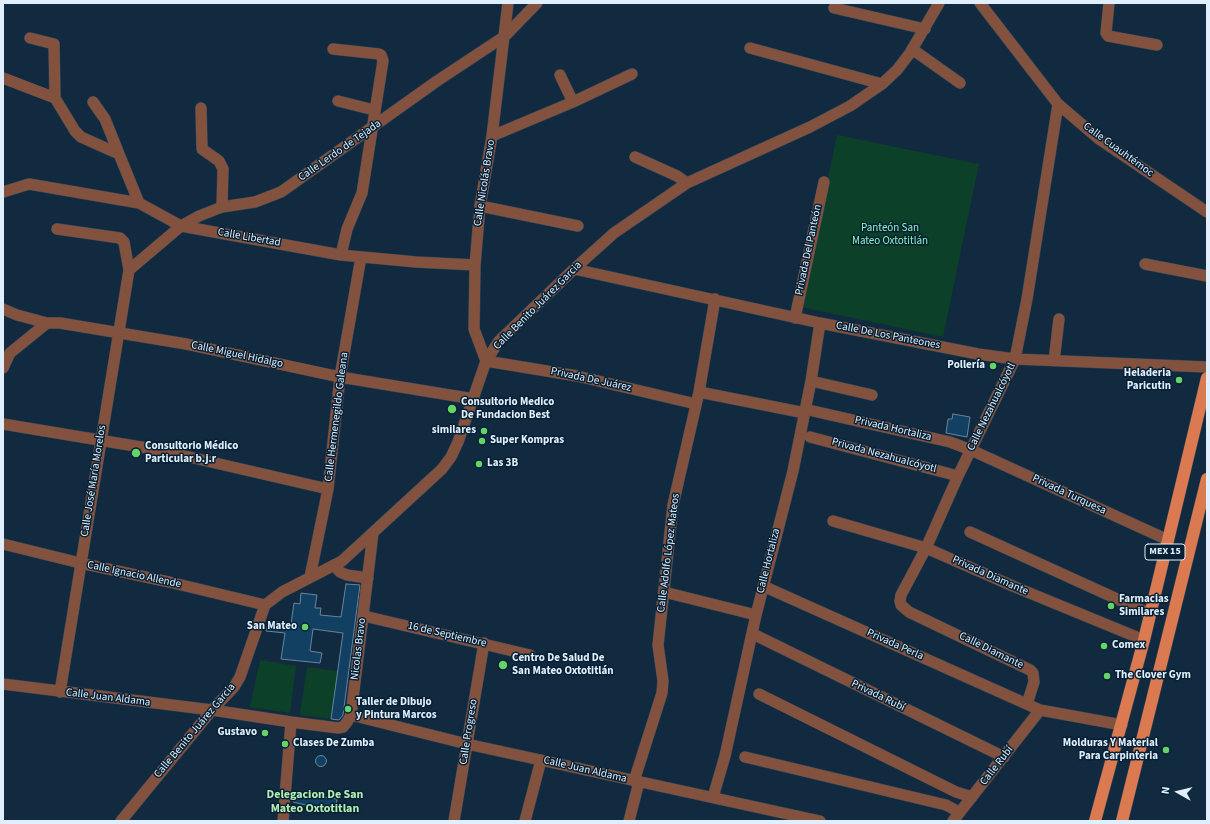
<!DOCTYPE html>
<meta charset="utf-8">
<style>
body{margin:0}
#map{position:relative;width:1210px;height:824px;overflow:hidden;background:#112a3f;font-family:"Source Sans 3",sans-serif}
canvas{display:block}
.frame{position:absolute;inset:0;border:4px solid #e0effd;pointer-events:none}
.north{position:absolute;left:1158px;top:772px;width:40px;height:40px;-webkit-text-stroke:3px #072034;paint-order:stroke;rotate:278deg;font-size:11px;font-weight:700;line-height:16px;text-align:center;color:#e0effd}
.north::after{content:'';display:block;margin:auto;width:14px;height:18px;background:#e0effd;clip-path:polygon(50% 0,100% 100%,50% 72%,0 100%)}
</style>
<div id="map">
<canvas width="1210" height="824"></canvas>
<div class="frame"></div>
<div class="north">N</div>
</div>
<script>
const g = document.querySelector('canvas').getContext('2d');
g.lineJoin = 'round';
function fill(path, color) {
  g.fillStyle = color;
  g.fill(path, 'evenodd');
}
function shape(rows) {
  const path = new Path2D();
  for (const r of rows) {
    if (r.length === 3) {
      path.moveTo(r[0] + r[2], r[1]);
      path.arc(r[0], r[1], r[2], 0, 2 * Math.PI);
      continue;
    }
    path.moveTo(r[0], r[1]);
    for (let i = 2; i < r.length; i += 2) path.lineTo(r[i], r[i + 1]);
  }
  return path;
}
function stroke(path, color, width, dash) {
  g.strokeStyle = color;
  g.lineWidth = width;
  g.lineCap = dash ? 'butt' : 'round';
  g.setLineDash(dash || []);
  g.stroke(path);
}
function label(font, color, halo, rows, align = 'center') {
  g.font = font + ' "Source Sans 3",sans-serif';
  g.lineWidth = 3;
  g.setLineDash([]);
  g.textBaseline = 'middle';
  g.strokeStyle = halo;
  g.fillStyle = color;
  for (const [text, x, y, turn = 0] of rows) {
    g.save();
    g.translate(x, y);
    g.rotate((+turn || 0) * Math.PI / 180);
    g.textAlign = isNaN(turn) ? turn : align;
    if (halo) g.strokeText(text, 0, 0);
    g.fillText(text, 0, 0);
    g.restore();
  }
}
fill(shape([
 [837,135,979,164,943,337,801,307],
 [260,660,296,666,290,713,250,707],
 [307,667,338,671,331,719,300,715]
]), '#0c4028');
const building = shape([
 [953,414,970,417,967,437,946,433,948,419,952,419,953,414],
 [346,584,360,585,343,715,339,720,331,719,343,633,313,629,310,651,322,653,320,663,281,659,285,633,266,631,269,621,291,624,294,603,300,604,301,593,317,595,315,608,321,608,320,615,341,617,346,584],
 [321,761,5.5],
 [295,793,337,799,335,812,293,802,295,793]
]);
fill(building, '#124063');
stroke(building, '#68849d', 1);
const street = shape([
 [508,3,492,136,480,206,475,265,474,329,486,361,577,376,696,404],
 [980,3,1058,104,1099,139,1207,212],
 [1109,3,1106,33,1108,36,1157,45],
 [834,8,925,29],
 [30,38,54,44,55,98,75,131,81,137,119,154,139,203],
 [750,48,882,84],
 [333,49,379,54,381,55,383,61,362,193,347,229,341,255],
 [912,49,960,83],
 [560,75,573,102],
 [3,78,55,98],
 [338,101,374,110],
 [93,102,105,119,119,154],
 [201,108,202,149,219,161,223,169,222,207],
 [492,136,573,102,632,74],
 [635,157,677,176,687,183],
 [3,192,29,184,139,203,181,226,341,255,416,262,475,265],
 [480,206,578,226],
 [57,229,120,238,124,242,129,270,60,692],
 [1145,264,1207,276],
 [574,269,820,323,978,354,1015,359,1207,367],
 [129,270,181,226,199,216,222,207,255,202,281,192,437,81,505,36,537,3],
 [3,309,17,315,47,323],
 [795,318,824,182],
 [1054,361,1059,319],
 [3,368,10,353,47,323,60,323,186,344,340,377,474,399],
 [811,381,872,395],
 [699,392,805,413],
 [813,411,950,442,971,450,1168,540],
 [3,424,159,450,328,489],
 [810,437,958,476],
 [833,521,926,548,1015,587,1144,640],
 [970,532,1150,614],
 [3,544,80,563,169,582,265,605],
 [334,565,340,572,347,575,368,578],
 [310,577,328,489,340,377,361,257],
 [763,586,1040,710,1122,725],
 [664,592,756,615],
 [364,616,530,655],
 [753,634,1004,757],
 [3,684,212,710,291,722,338,728,343,727,347,722,351,715,373,533],
 [759,694,956,792,972,797],
 [1027,704,1034,682,1033,673,1030,670,909,612,901,605,900,601,901,595,926,548,958,476,1015,359,1027,299,1058,104],
 [351,715,467,744,820,821],
 [745,757,946,805,959,812],
 [634,781,662,693,663,681,658,645,673,505,699,392,715,299],
 [713,797,725,756,756,615,793,471,811,381,820,323],
 [121,821,212,710,234,687,240,677,265,605,282,592,342,561,442,469,451,457,458,442,486,361,499,341,574,269,614,233,687,183,810,127,850,106,882,84,897,70,910,53,939,3],
 [283,821,291,722],
 [454,821,484,643],
 [525,821,541,760],
 [629,821,639,782],
 [953,821,1040,710]
]);
const primary = shape([
 [1095,821,1144,640,1207,378],
 [1122,821,1207,479]
]);
stroke(street, '#2e465a', 12);
stroke(primary, '#2e465a', 13);
stroke(street, '#82523f', 11);
stroke(primary, '#db7950', 12);
for (const [x, y, r, color] of [
 [993,366,4,"#64d468"],
 [1179,380,4,"#64d468"],
 [452,409,5,"#64d468"],
 [484,431,4,"#64d468"],
 [482,441,4,"#64d468"],
 [136,453,5,"#64d468"],
 [479,464,4,"#64d468"],
 [1111,606,4,"#64d468"],
 [305,627,4,"#64d468"],
 [1104,646,4,"#64d468"],
 [503,665,5,"#64d468"],
 [1107,676,4,"#64d468"],
 [348,709,4,"#64d468"],
 [265,733,4,"#64d468"],
 [285,744,4,"#64d468"],
 [1166,750,4,"#64d468"]
]) {
  const dot = new Path2D();
  dot.arc(x, y, r, 0, 2 * Math.PI);
  g.fillStyle = color;
  g.fill(dot);
  stroke(dot, '#072034', 1.5);
}
for (const [x, y, w] of [
 [1165,552,40]
]) {
  const box = new Path2D();
  box.roundRect(x - w / 2, y - 8, w, 16, 3);
  g.fillStyle = '#072034';
  g.fill(box);
  stroke(box, '#e0effd', 1);
}
label('bold 10px', '#e0effd', null, [
 ["MEX 15",1165,552]
]);
label('11px', '#e0effd', '#072034', [
 ["Calle Cuauhtémoc",1118,150,36],
 ["Calle Lerdo de Tejada",340,151,-35],
 ["Calle Nicolás Bravo",485,183,-81],
 ["Calle Libertad",249,238,10],
 ["Privada Del Panteón",809,250,-78],
 ["Calle Benito Juárez Garcia",538,306,-45],
 ["Calle De Los Panteones",888,336,11],
 ["Calle Miguel Hidalgo",237,355,12],
 ["Privada De Juárez",591,380,12],
 ["Calle Nezahualcóyotl",992,407,-64],
 ["Calle Hermenegildo Galeana",337,417,-83],
 ["Privada Hortaliza",893,429,13],
 ["Privada Nezahualcóyotl",884,456,15],
 ["Calle José María Morelos",94,481,-81],
 ["Privada Turquesa",1069,495,25],
 ["Calle Adolfo López Mateos",669,553,-83],
 ["Calle Hortaliza",769,561,-76],
 ["Calle Ignacio Allende",134,575,12],
 ["Privada Diamante",990,576,24],
 ["16 de Septiembre",447,635,13],
 ["Privada Perla",895,645,24],
 ["Nicolas Bravo",359,649,-83],
 ["Calle Diamante",991,651,26],
 ["Privada Rubí",878,696,26],
 ["Calle Juan Aldama",108,698,7],
 ["Calle Benito Juárez Garcia",195,731,-50],
 ["Calle Progreso",469,732,-81],
 ["Calle Rubí",997,766,-52],
 ["Calle Juan Aldama",585,770,13]
]);
label('11px', '#8bf4ba', '#072034', [
 ["Panteón San",890,229],
 ["Mateo Oxtotitlán",890,242]
]);
label('bold 11px', '#e0effd', '#072034', [
 ["Pollería",985,366,"right"],
 ["Heladeria",1171,374,"right"],
 ["Paricutin",1171,387,"right"],
 ["Consultorio Medico",461,403],
 ["De Fundacion Best",461,416],
 ["similares",476,431,"right"],
 ["Super Kompras",490,441],
 ["Consultorio Médico",145,447],
 ["Particular b.j.r",145,460],
 ["Las 3B",487,464],
 ["Farmacias",1119,600],
 ["Similares",1119,613],
 ["San Mateo",297,627,"right"],
 ["Comex",1112,646],
 ["Centro De Salud De",512,659],
 ["San Mateo Oxtotitlán",512,672],
 ["The Clover Gym",1115,676],
 ["Taller de Dibujo",356,703],
 ["y Pintura Marcos",356,716],
 ["Gustavo",257,733,"right"],
 ["Clases De Zumba",293,744],
 ["Molduras Y Material",1158,744,"right"],
 ["Para Carpinteria",1158,757,"right"]
], 'left');
label('bold 12px', '#b3edb2', '#072034', [
 ["Delegacion De San",315,795],
 ["Mateo Oxtotitlan",315,809]
]);
</script>
